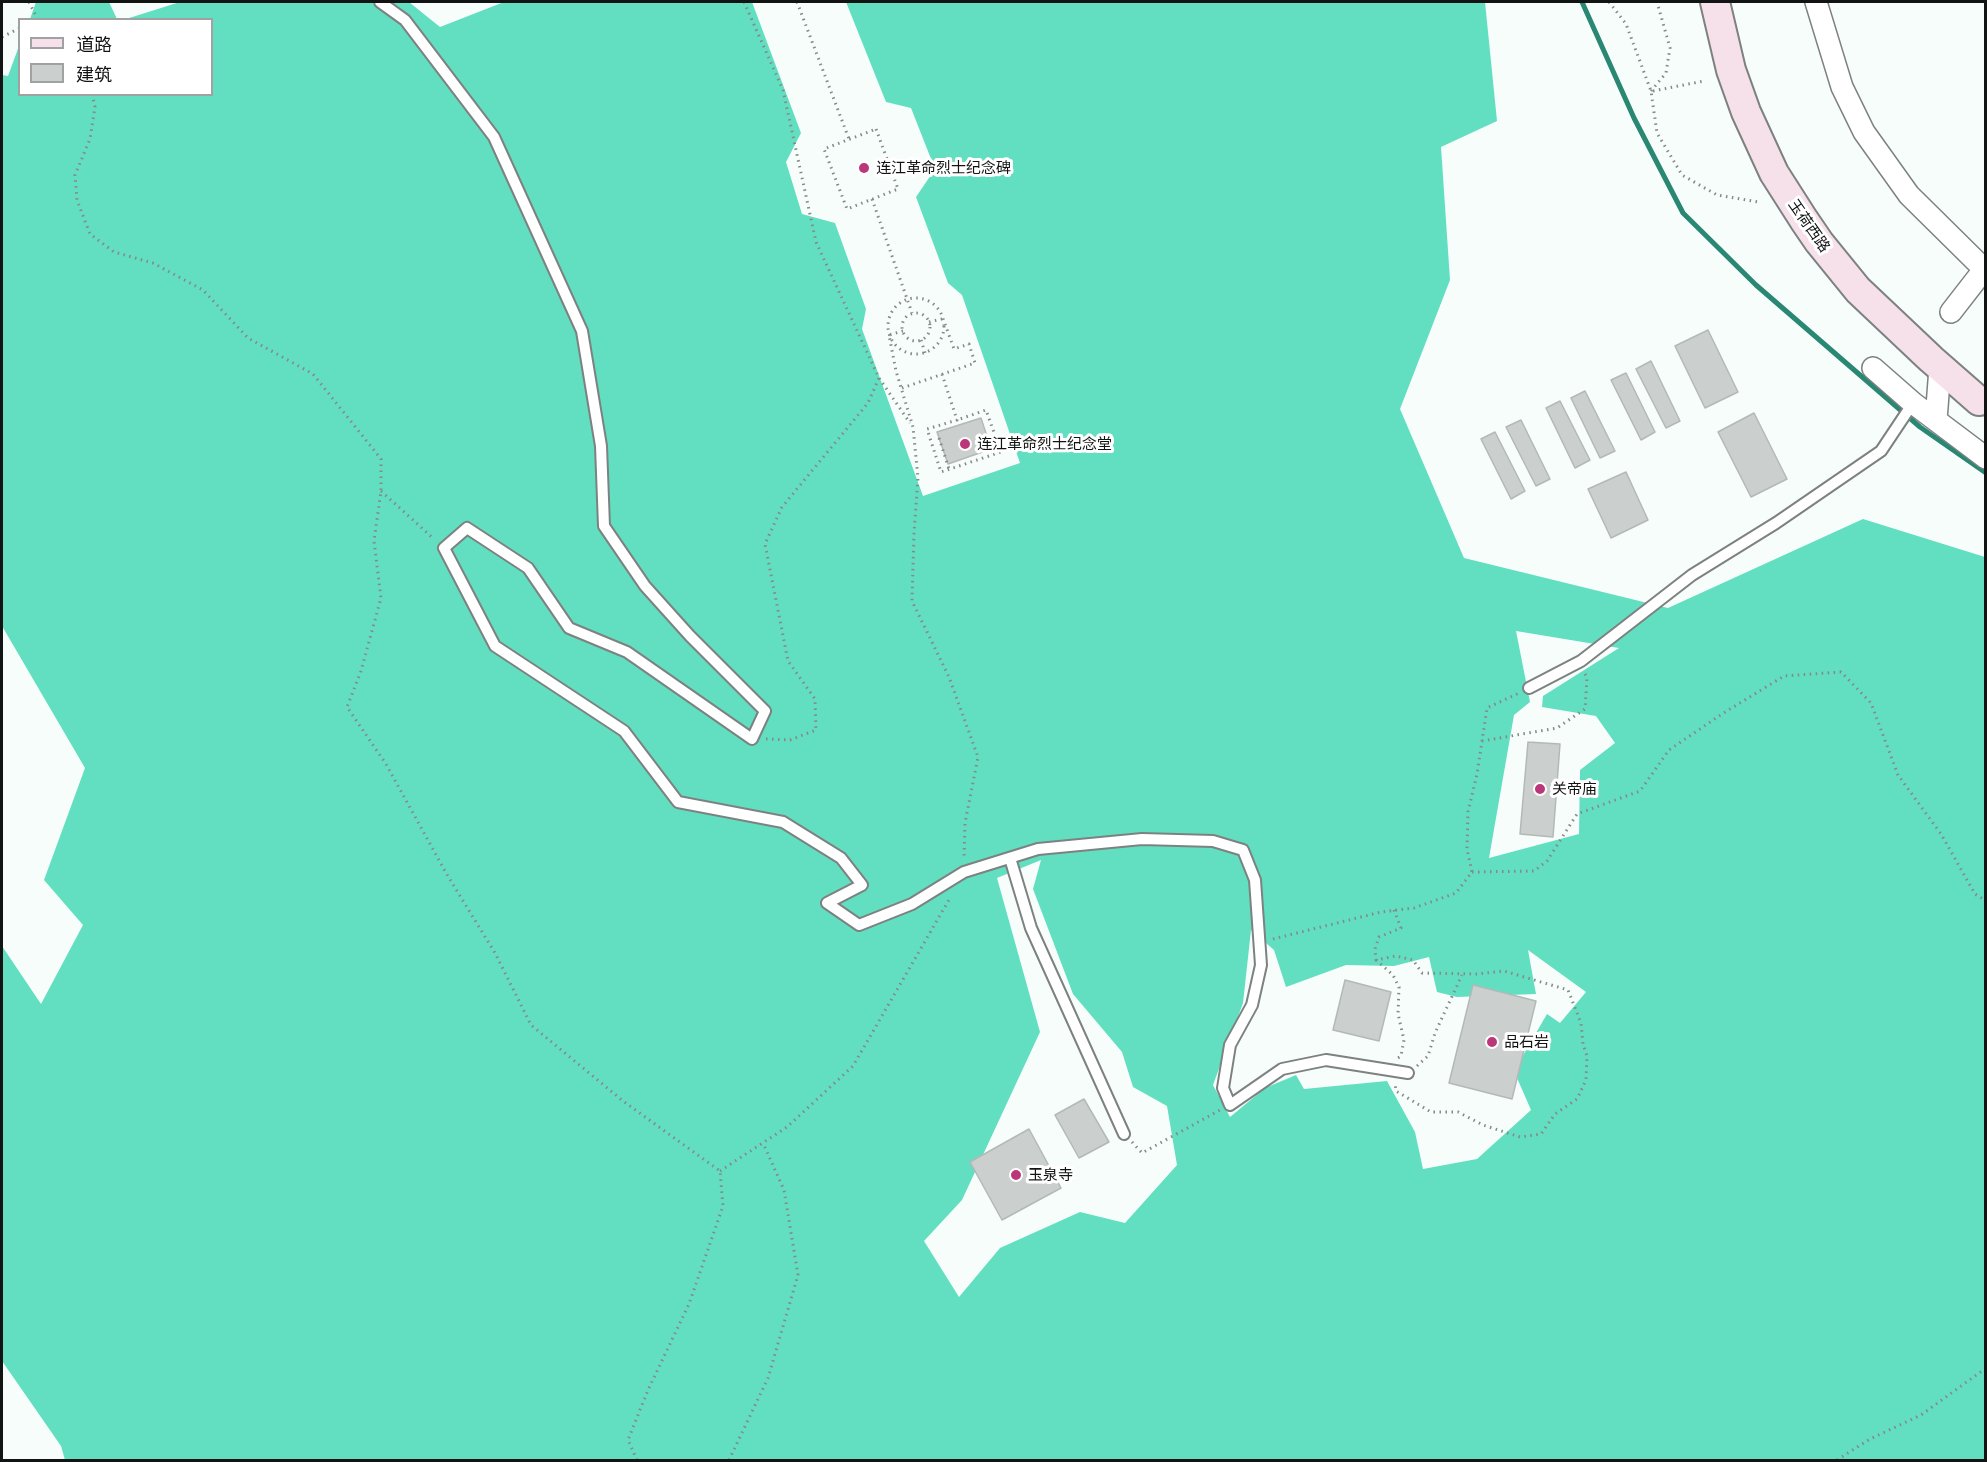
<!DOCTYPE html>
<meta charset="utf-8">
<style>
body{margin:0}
#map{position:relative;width:1987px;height:1462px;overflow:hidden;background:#f7fdfb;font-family:"Playfair Display","Noto Sans SC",serif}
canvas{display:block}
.frame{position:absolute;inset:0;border:3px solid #121413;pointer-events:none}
.legend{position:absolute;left:18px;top:18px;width:195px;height:78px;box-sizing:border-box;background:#fff;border:2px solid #a0a1a1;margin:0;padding:8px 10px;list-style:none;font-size:18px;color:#121413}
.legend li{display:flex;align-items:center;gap:12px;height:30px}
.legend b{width:30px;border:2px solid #a0a1a1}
</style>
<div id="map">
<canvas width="1987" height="1462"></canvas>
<div class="frame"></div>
<ul class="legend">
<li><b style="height:8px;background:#f6e0e9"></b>道路</li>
<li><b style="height:16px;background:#cbd0cf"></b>建筑</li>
</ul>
</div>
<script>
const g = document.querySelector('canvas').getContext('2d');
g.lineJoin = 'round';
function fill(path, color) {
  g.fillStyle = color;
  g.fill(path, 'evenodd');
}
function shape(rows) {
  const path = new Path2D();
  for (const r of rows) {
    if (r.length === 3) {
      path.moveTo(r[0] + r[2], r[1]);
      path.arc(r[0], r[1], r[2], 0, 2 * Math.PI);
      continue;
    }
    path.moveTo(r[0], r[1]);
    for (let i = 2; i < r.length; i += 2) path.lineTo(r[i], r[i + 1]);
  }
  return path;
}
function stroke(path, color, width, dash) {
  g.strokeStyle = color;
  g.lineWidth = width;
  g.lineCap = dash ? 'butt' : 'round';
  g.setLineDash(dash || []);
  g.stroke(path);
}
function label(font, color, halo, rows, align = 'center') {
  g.font = font + ' "Playfair Display","Noto Sans SC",serif';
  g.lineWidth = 6;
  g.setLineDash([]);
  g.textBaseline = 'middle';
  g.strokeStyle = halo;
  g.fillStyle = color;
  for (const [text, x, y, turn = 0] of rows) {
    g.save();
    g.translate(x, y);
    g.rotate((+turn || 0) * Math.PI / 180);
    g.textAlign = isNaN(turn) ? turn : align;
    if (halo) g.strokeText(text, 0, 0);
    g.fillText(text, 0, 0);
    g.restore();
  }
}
fill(shape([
 [36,2,109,2,117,19,30,19],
 [180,2,409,2,440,27,504,2,752,2,801,133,786,162,802,214,835,223,866,309,862,329,923,496,1020,463,962,295,948,283,916,197,935,169,911,108,886,102,846,2,1485,2,1497,121,1441,147,1450,280,1400,409,1464,558,1668,608,1863,519,1985,557,1985,1460,65,1460,61,1446,2,1361,2,946,41,1004,83,925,44,880,85,768,2,626,2,75,8,76,19,46,20,94,212,94,212,20,126,19],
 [1516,631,1619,648,1543,696,1542,707,1596,716,1615,743,1580,770,1579,834,1489,858,1514,715,1530,702],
 [1041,860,1033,889,1073,994,1122,1052,1133,1087,1167,1106,1177,1165,1125,1223,1080,1212,1000,1248,959,1297,924,1241,962,1200,1040,1032,997,878],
 [1251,930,1274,950,1286,987,1346,965,1394,966,1429,957,1437,992,1457,997,1536,994,1528,950,1586,992,1560,1023,1547,1014,1514,1071,1531,1110,1477,1159,1423,1169,1415,1132,1387,1081,1304,1089,1296,1075,1265,1088,1230,1117,1213,1085,1243,1003]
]), '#62dfc1');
stroke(shape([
 [1582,2,1634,118,1683,213,1756,285,1920,427,1986,473]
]), '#298773', 5);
const building = shape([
 [1708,330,1738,392,1705,408,1675,346,1708,330],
 [1651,361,1680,421,1666,428,1636,369,1651,361],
 [1626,373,1655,432,1641,440,1611,380,1626,373],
 [1585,391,1615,451,1600,458,1571,398,1585,391],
 [1560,401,1590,460,1575,468,1546,408,1560,401],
 [1754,413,1787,479,1751,497,1718,432,1754,413],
 [981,418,991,449,948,464,937,432,981,418],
 [1521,420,1550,479,1536,486,1506,427,1521,420],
 [1495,432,1525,491,1511,499,1481,439,1495,432],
 [1626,472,1648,520,1611,538,1588,489,1626,472],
 [1528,742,1560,744,1553,837,1520,834,1528,742],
 [1345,980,1391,992,1379,1041,1333,1030,1345,980],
 [1473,985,1536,1001,1512,1099,1449,1083,1473,985],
 [1084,1099,1109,1142,1079,1158,1055,1115,1084,1099],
 [1029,1129,1061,1188,1002,1220,970,1162,1029,1129]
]);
fill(building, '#cbd0cf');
stroke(building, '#b3b9b7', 1.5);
const service = shape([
 [380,2,405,20,494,137,582,331,601,446,604,526,645,586,690,636,765,711,752,739,627,652,569,628,528,568,467,528,444,548,495,646,624,731,678,802,783,822,841,858,862,885,827,903,859,925,912,904,964,872,1038,849,1142,839,1213,841,1243,850,1255,880,1261,965,1252,1005,1230,1045,1223,1088,1230,1105,1282,1069,1326,1060,1408,1073],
 [1529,688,1581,661,1692,575,1776,523,1881,451,1913,403],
 [1010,858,1031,928,1124,1134]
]);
const minor = shape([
 [1816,2,1842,87,1864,132,1909,195,1986,271],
 [1951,312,1986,267],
 [1873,368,1913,403,1986,458],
 [1936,420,1940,368]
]);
const secondary = shape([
 [1715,2,1731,70,1746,112,1774,173,1804,220,1819,242,1858,290,1931,359,1979,401]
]);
stroke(service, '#7d8281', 14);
stroke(minor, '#7d8281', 24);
stroke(secondary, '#7d8281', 32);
stroke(shape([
 [29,2,38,20],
 [744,2,783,90,816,242,879,378,910,423],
 [797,2,849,139],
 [1609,2,1626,24,1651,91,1657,133,1682,175,1717,195,1758,202],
 [2,37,20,28],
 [1651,91,1666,73,1670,48,1657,2],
 [1653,91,1704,81],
 [92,94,95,107,90,139,75,175,77,200,90,234,114,252,153,263,203,290,248,338,313,374,381,459,381,491,374,541,381,598,361,671,347,707,386,764,446,873,495,953,531,1025,623,1101,720,1171,723,1206,689,1304,648,1390,628,1440,637,1460],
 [876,129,898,189,847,209,824,149,876,129],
 [872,199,912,313],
 [916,326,28],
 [916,327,14],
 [929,322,942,319],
 [903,331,889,335,896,371,913,427,918,478,914,533,912,601,949,677,978,757,965,823,964,859],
 [921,340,925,353],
 [942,374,957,420,927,429,941,472,1001,452,986,410,957,420],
 [902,388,975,363,969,344,954,349,945,324],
 [939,438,949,469],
 [381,491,434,539],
 [766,739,790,740,816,730,815,699,788,661,765,544,782,507,868,403,879,378],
 [1482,741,1557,728,1585,709,1587,678,1585,674],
 [1472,872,1534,871,1547,861,1577,814,1640,791,1669,750,1722,714,1784,676,1841,672,1871,703,1898,775,1941,834,1975,894,1986,901],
 [1394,910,1401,928,1379,937,1375,949,1376,960,1396,956,1413,960,1422,973,1477,974,1504,971,1568,990,1581,1023,1583,1044,1587,1056,1586,1080,1577,1099,1555,1114,1541,1134,1520,1137,1483,1125,1458,1112,1431,1112,1396,1091,1395,1083],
 [1273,939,1381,912,1414,908,1456,893,1472,872,1467,849,1468,812,1477,774,1487,708,1519,693],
 [1376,960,1393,975,1399,987,1398,1014,1404,1040,1401,1056,1398,1058],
 [1417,1066,1428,1056,1435,1033,1462,975],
 [1132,1142,1142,1153,1220,1110],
 [720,1171,787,1127,853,1066,950,898],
 [729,1460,768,1378,798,1275,784,1190,763,1143],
 [1837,1460,1870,1439,1921,1415,1986,1368]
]), '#858988', 3, [1.5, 4.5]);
stroke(service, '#fff', 10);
stroke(minor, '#fff', 21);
stroke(secondary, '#f6e0e9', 28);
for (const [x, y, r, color] of [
 [864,168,6,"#bc367a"],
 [965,444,6,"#bc367a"],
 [1540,789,6,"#bc367a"],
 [1492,1042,6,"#bc367a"],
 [1016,1175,6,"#bc367a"]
]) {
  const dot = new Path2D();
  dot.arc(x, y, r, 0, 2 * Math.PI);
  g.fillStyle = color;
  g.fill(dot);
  stroke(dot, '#fff', 2);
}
label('15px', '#121413', '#fff', [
 ["连江革命烈士纪念碑",876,168],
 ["连江革命烈士纪念堂",977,444],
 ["关帝庙",1552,789],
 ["品石岩",1504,1042],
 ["玉泉寺",1028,1175]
], 'left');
label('15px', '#121413', '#fff', [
 ["玉荷西路",1809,226,55]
]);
</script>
